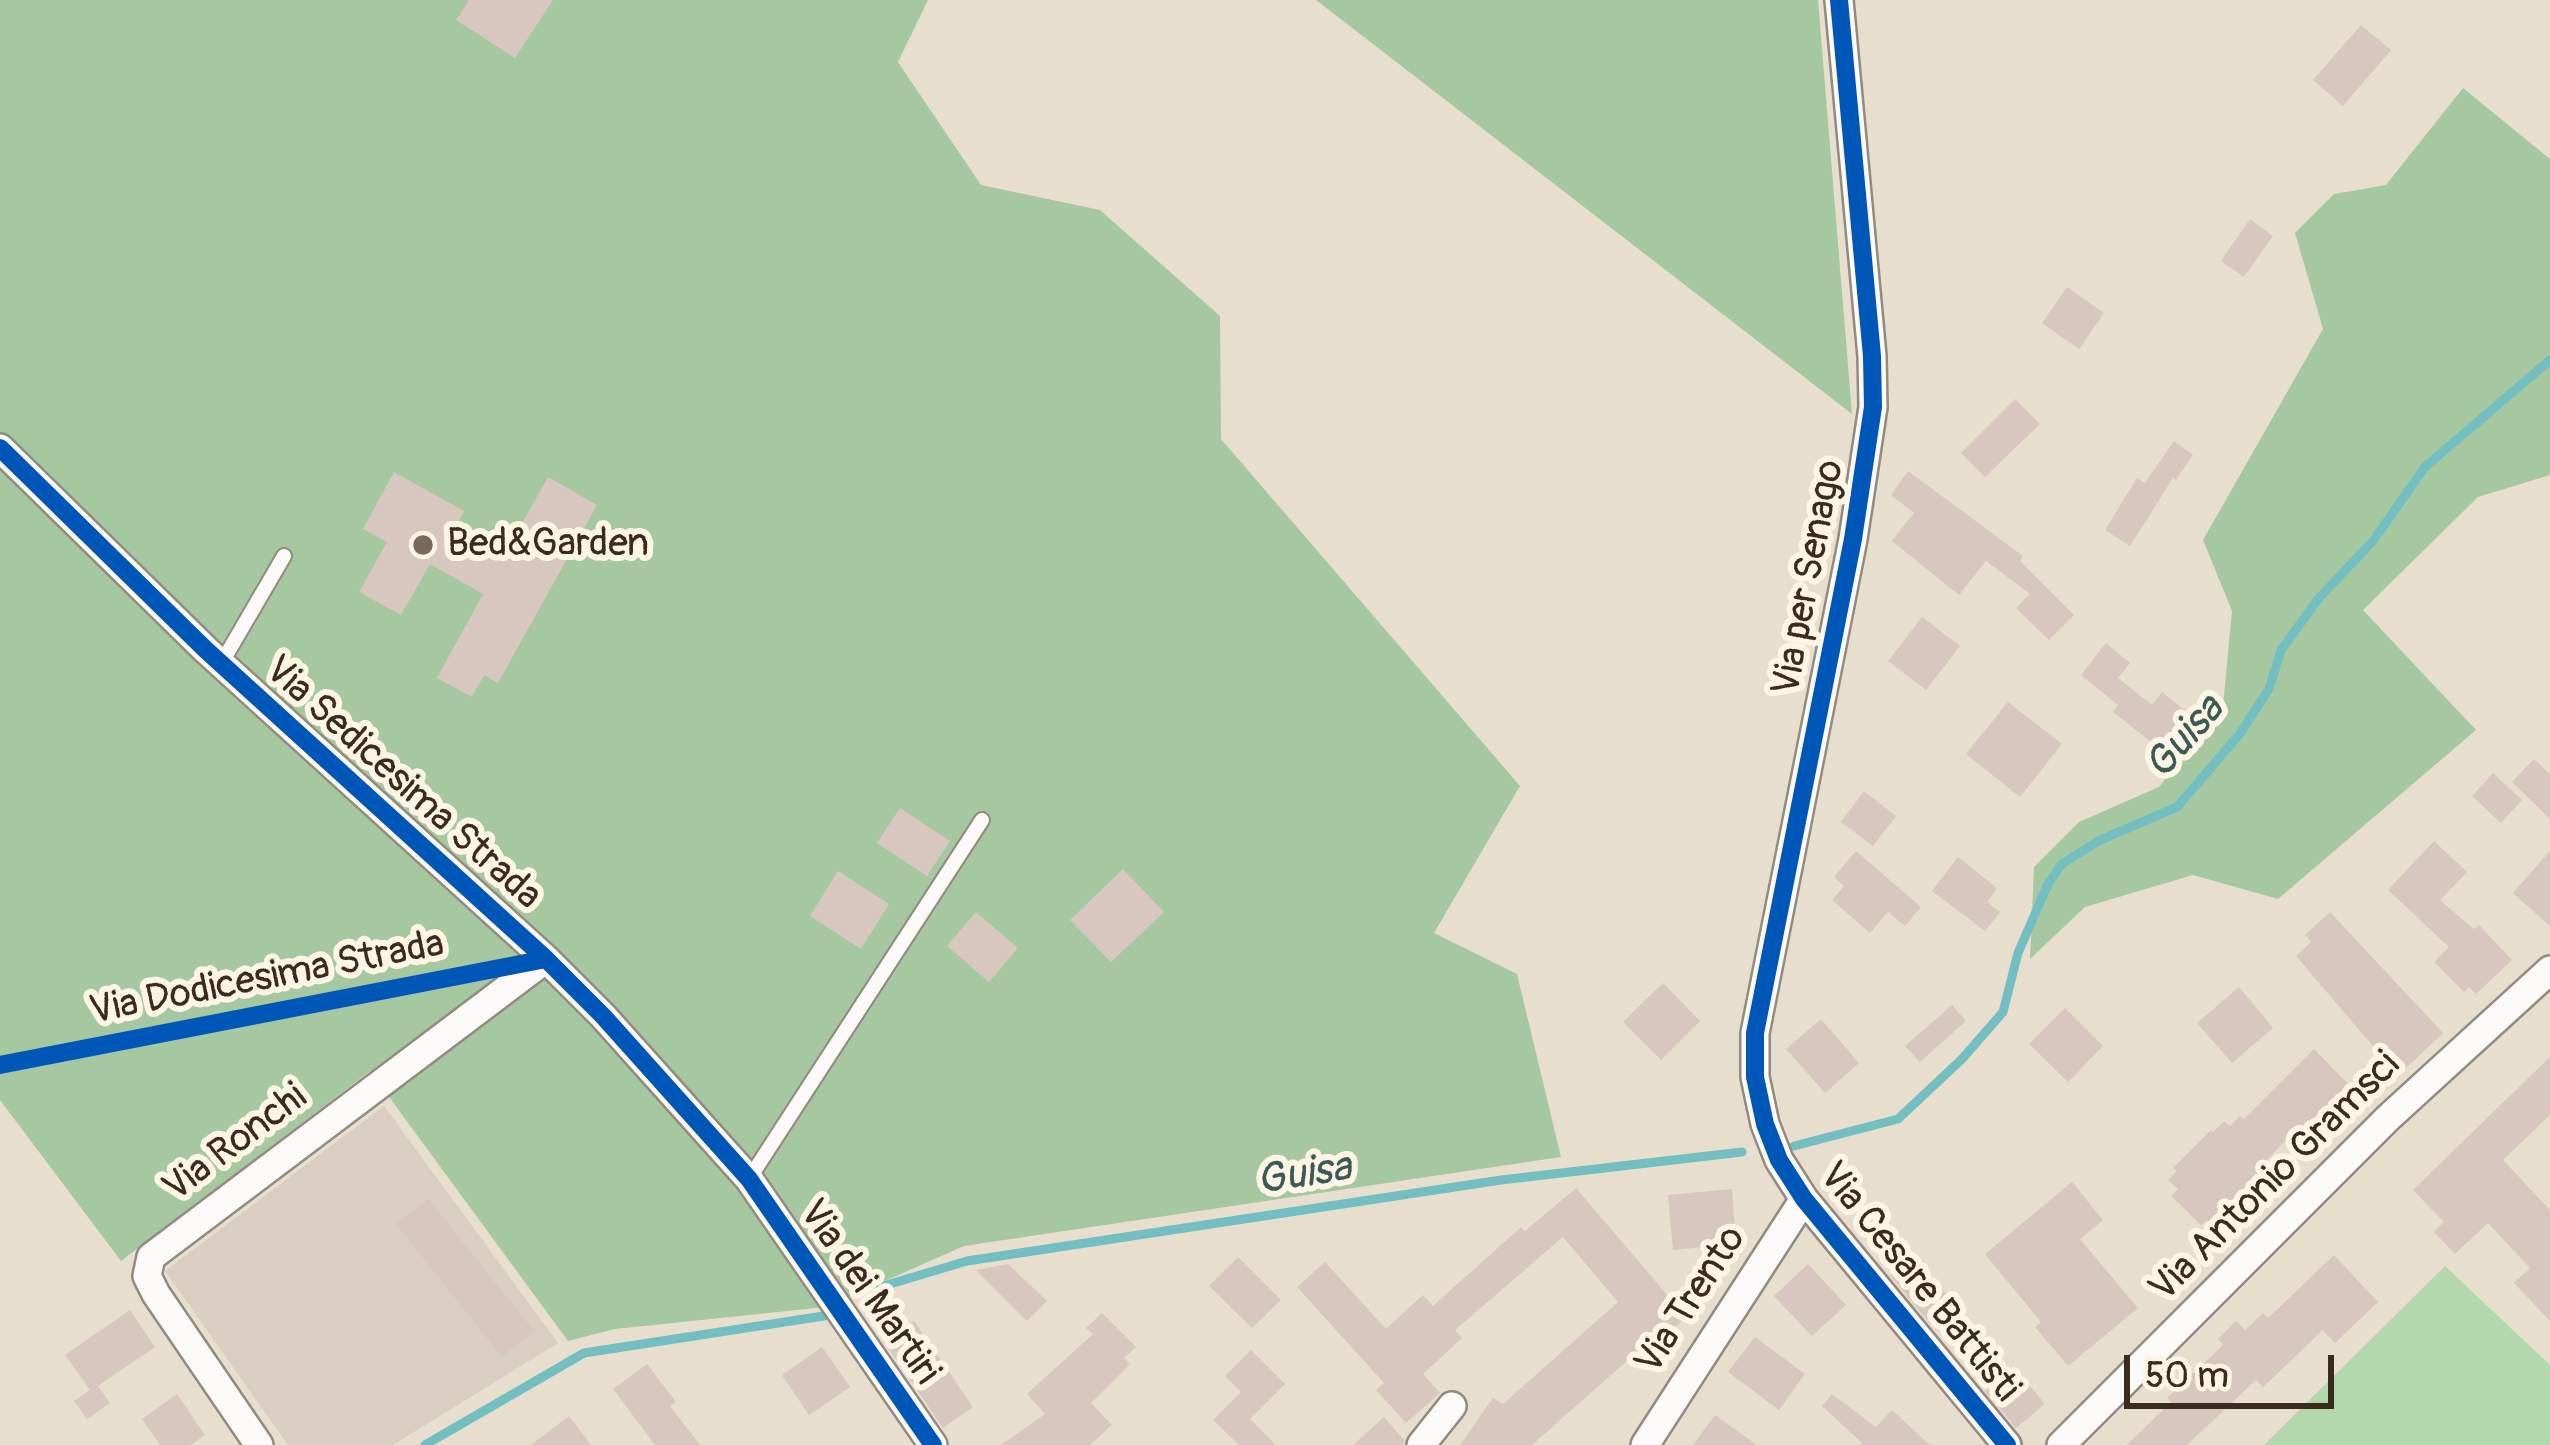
<!DOCTYPE html>
<style>
body{margin:0}
#map{position:relative;width:2550px;height:1445px;overflow:hidden;background:#e8dece;font-family:Pangolin,sans-serif}
canvas{display:block}
.scale{position:absolute;left:2124px;top:1355px;width:210px;height:54px;box-sizing:border-box;border:6px solid #3b2a1e;border-top:0;padding-left:15px;font-size:36px;line-height:42px;white-space:nowrap;color:#3b2a1e;-webkit-text-stroke:9px #fcf5e5;paint-order:stroke}
</style>
<div id="map">
<canvas width="2550" height="1445"></canvas>
<div class="scale">50 m</div>
</div>
<script>
const g = document.querySelector('canvas').getContext('2d');
g.lineJoin = 'round';
function fill(path, color) {
  g.fillStyle = color;
  g.fill(path, 'evenodd');
}
function shape(rows) {
  const path = new Path2D();
  for (const r of rows) {
    path.moveTo(r[0], r[1]);
    for (let i = 2; i < r.length; i += 2) path.lineTo(r[i], r[i + 1]);
  }
  return path;
}
function stroke(path, color, width, dash) {
  g.strokeStyle = color;
  g.lineWidth = width;
  g.lineCap = dash ? 'butt' : 'round';
  g.setLineDash(dash || []);
  g.stroke(path);
}
function label(font, color, halo, rows, align = 'center') {
  g.font = font + ' Pangolin,sans-serif';
  g.lineWidth = 12;
  g.setLineDash([]);
  g.textBaseline = 'middle';
  g.strokeStyle = halo;
  g.fillStyle = color;
  for (const [text, x, y, turn = 0] of rows) {
    g.save();
    g.translate(x, y);
    g.rotate((+turn || 0) * Math.PI / 180);
    g.textAlign = isNaN(turn) ? turn : align;
    if (halo) g.strokeText(text, 0, 0);
    g.fillText(text, 0, 0);
    g.restore();
  }
}
fill(shape([
 [384,1106,558,1343,393,1445,288,1445,165,1271]
]), '#dacec3');
fill(shape([
 [2445,1266,2550,1365,2550,1445,2264,1445]
]), '#b3d8ad');
fill(shape([
 [0,0,928,0,898,62,981,185,1100,210,1220,316,1221,439,1520,786,1434,933,1517,974,1561,1157,964,1246,826,1307,615,1329,568,1341,370,1071,121,1261,0,1100],
 [1316,0,1818,0,1852,414],
 [2463,88,2550,159,2550,475,2478,497,2363,610,2476,730,2278,899,2193,875,2085,907,2030,959,2034,867,2079,822,2159,787,2223,706,2232,611,2203,540,2323,329,2295,233,2334,194,2386,185]
]), '#a5c8a1');
stroke(shape([
 [1794,1146,1898,1119,1962,1059,2003,1012,2018,953,2048,884,2062,864,2098,841,2177,807,2239,735,2269,689,2281,650,2319,598,2373,541,2425,467,2550,360],
 [880,1287,967,1261,1501,1180,1742,1152],
 [425,1445,584,1353,830,1315]
]), '#73bec1', 9);
fill(shape([
 [469,0,553,0,515,58,456,20],
 [2361,25,2391,50,2343,106,2313,80],
 [2250,219,2273,236,2244,277,2221,261],
 [2067,287,2104,313,2079,349,2042,323],
 [2015,399,2040,424,1985,477,1961,453],
 [2174,441,2193,455,2176,480,2173,478,2130,546,2105,530,2137,478,2145,483],
 [1908,471,2023,556,2020,561,2074,615,2049,640,2016,608,2030,594,1986,561,1959,595,1892,541,1914,513,1891,495],
 [394,472,464,511,457,524,506,552,548,477,597,505,498,683,484,675,472,697,437,678,483,594,430,564,401,615,359,592,387,542,363,529],
 [1922,617,1960,646,1926,690,1888,661],
 [2106,643,2130,663,2118,678,2152,705,2162,692,2193,717,2165,753,2113,712,2118,705,2081,675],
 [2008,702,2062,744,2020,797,1966,754],
 [2534,759,2550,774,2550,819,2512,782],
 [2493,773,2522,800,2501,823,2472,796],
 [1864,791,1896,816,1873,846,1841,822],
 [900,808,950,841,927,876,877,843],
 [2434,841,2467,872,2440,900,2474,929,2479,925,2512,960,2476,994,2469,987,2464,992,2434,962,2449,947,2388,890],
 [1856,851,1921,907,1905,926,1888,912,1870,933,1832,900,1844,886,1834,877],
 [2550,851,2550,926,2513,893],
 [1958,857,1997,888,1987,902,2000,912,1985,931,1932,891],
 [1123,869,1164,912,1111,962,1070,920],
 [838,871,889,904,861,949,810,916],
 [976,912,1018,948,989,982,947,946],
 [2330,912,2443,1033,2406,1068,2385,1045,2378,1052,2296,956,2311,942,2305,935],
 [1663,983,1700,1021,1661,1060,1623,1022],
 [2239,987,2273,1028,2232,1063,2197,1023],
 [1952,1005,1966,1021,1920,1062,1905,1046],
 [2065,1008,2103,1046,2068,1082,2029,1044],
 [1821,1019,1859,1063,1825,1093,1786,1049],
 [2314,1049,2351,1087,2304,1133,2298,1127,2266,1161,2271,1166,2212,1226,2207,1220,2201,1225,2171,1196,2178,1189,2168,1180,2177,1171,2173,1168,2211,1130,2213,1132,2224,1121,2230,1126,2240,1116,2244,1119],
 [2550,1057,2550,1115,2503,1160,2550,1210,2550,1321,2514,1283,2530,1268,2488,1223,2455,1254,2434,1232,2444,1222,2413,1190],
 [2072,1182,2103,1220,2080,1239,2138,1308,2068,1366,2035,1327,2041,1322,1985,1254],
 [1576,1188,1686,1317,1652,1349,1647,1343,1532,1445,1460,1445,1493,1398,1503,1404,1618,1302,1563,1237,1455,1330,1462,1338,1423,1374,1440,1393,1406,1423,1376,1390,1384,1383,1297,1287,1325,1262,1386,1329,1423,1295,1433,1306,1521,1227,1525,1231],
 [1732,1189,1736,1244,1673,1250,1668,1195],
 [428,1199,534,1331,502,1357,396,1224],
 [1916,1255,1955,1306,1931,1325,1890,1275],
 [2334,1255,2378,1302,2335,1343,2323,1330,2263,1387,2256,1380,2187,1445,2127,1445,2171,1402,2167,1398,2223,1345,2218,1339,2236,1321,2245,1330,2263,1313,2268,1318],
 [1238,1257,1281,1300,1252,1328,1209,1286],
 [1008,1264,1047,1301,1027,1321,976,1270],
 [1808,1264,1846,1305,1812,1336,1774,1296],
 [130,1310,155,1347,98,1386,110,1403,87,1419,74,1401,90,1390,65,1355],
 [1102,1313,1136,1347,1124,1358,1130,1364,1091,1403,1112,1425,1090,1445,1001,1445,1045,1414,1027,1394,1093,1334,1086,1328],
 [914,1321,973,1407,943,1428,884,1342],
 [1755,1337,1805,1374,1779,1410,1728,1372],
 [822,1347,850,1387,809,1415,782,1375],
 [1251,1350,1285,1384,1250,1419,1276,1445,1239,1445,1213,1420,1241,1392,1225,1376],
 [647,1364,676,1402,670,1406,700,1445,655,1445,613,1389],
 [2014,1367,2045,1404,2016,1428,1985,1391],
 [177,1394,205,1435,191,1445,160,1445,142,1419],
 [1832,1394,1876,1427,1892,1410,1930,1445,1860,1445,1862,1443,1822,1406],
 [1715,1415,1757,1445,1693,1445],
 [569,1416,591,1445,531,1445],
 [1384,1417,1404,1440,1403,1445,1353,1445]
]), '#d7c7be');
const service = shape([
 [221,664,284,556],
 [749,1179,982,820]
]);
const minor = shape([
 [1839,0,1872,356,1873,407,1853,539,1755,1033,1755,1077,1765,1124,1779,1160,1804,1199,2007,1445],
 [0,448,206,650,546,959,603,1016,749,1179,933,1445],
 [259,1445,156,1294,147,1276,151,1257,546,959],
 [1421,1445,1452,1406],
 [1645,1445,1804,1199],
 [2061,1445,2388,1118,2550,970]
]);
stroke(service, '#938a80', 18);
stroke(minor, '#938a80', 32);
stroke(shape([
 [0,1065,483,971]
]), '#bfbbb7', 4.5, [9, 9]);
stroke(service, '#fcfaf8', 14);
stroke(minor, '#fcfaf8', 27);
stroke(shape([
 [1839,0,1872,356,1873,407,1853,539,1755,1033,1755,1077,1765,1124,1779,1160,1804,1199,2007,1445],
 [0,448,206,650,546,959,603,1016,749,1179,933,1445],
 [0,1065,546,959]
]), '#0057b8', 18);
for (const [x, y, r, color] of [
 [423,545,12,"#78695c"]
]) {
  const dot = new Path2D();
  dot.arc(x, y, r, 0, 2 * Math.PI);
  g.fillStyle = color;
  g.fill(dot);
  stroke(dot, '#fcf5e5', 4.5);
}
label('39px', '#3b2a1e', '#fcf5e5', [
 ["Bed&Garden",447,545]
], 'left');
label('39px', '#3b2a1e', '#fcf5e5', [
 ["Via per Senago",1810,578,-79],
 ["Via Sedicesima Strada",402,784,42],
 ["Via Dodicesima Strada",267,979,-11],
 ["Via Ronchi",236,1144,-37],
 ["Via Antonio Gramsci",2276,1178,-45],
 ["Via Cesare Battisti",1918,1283,51],
 ["Via dei Martiri",868,1293,55],
 ["Via Trento",1692,1301,-57]
]);
label('italic 42px', '#3d5955', '#fcf5e5', [
 ["Guisa",2186,739,-49],
 ["Guisa",1304,1176,-9]
]);
</script>
